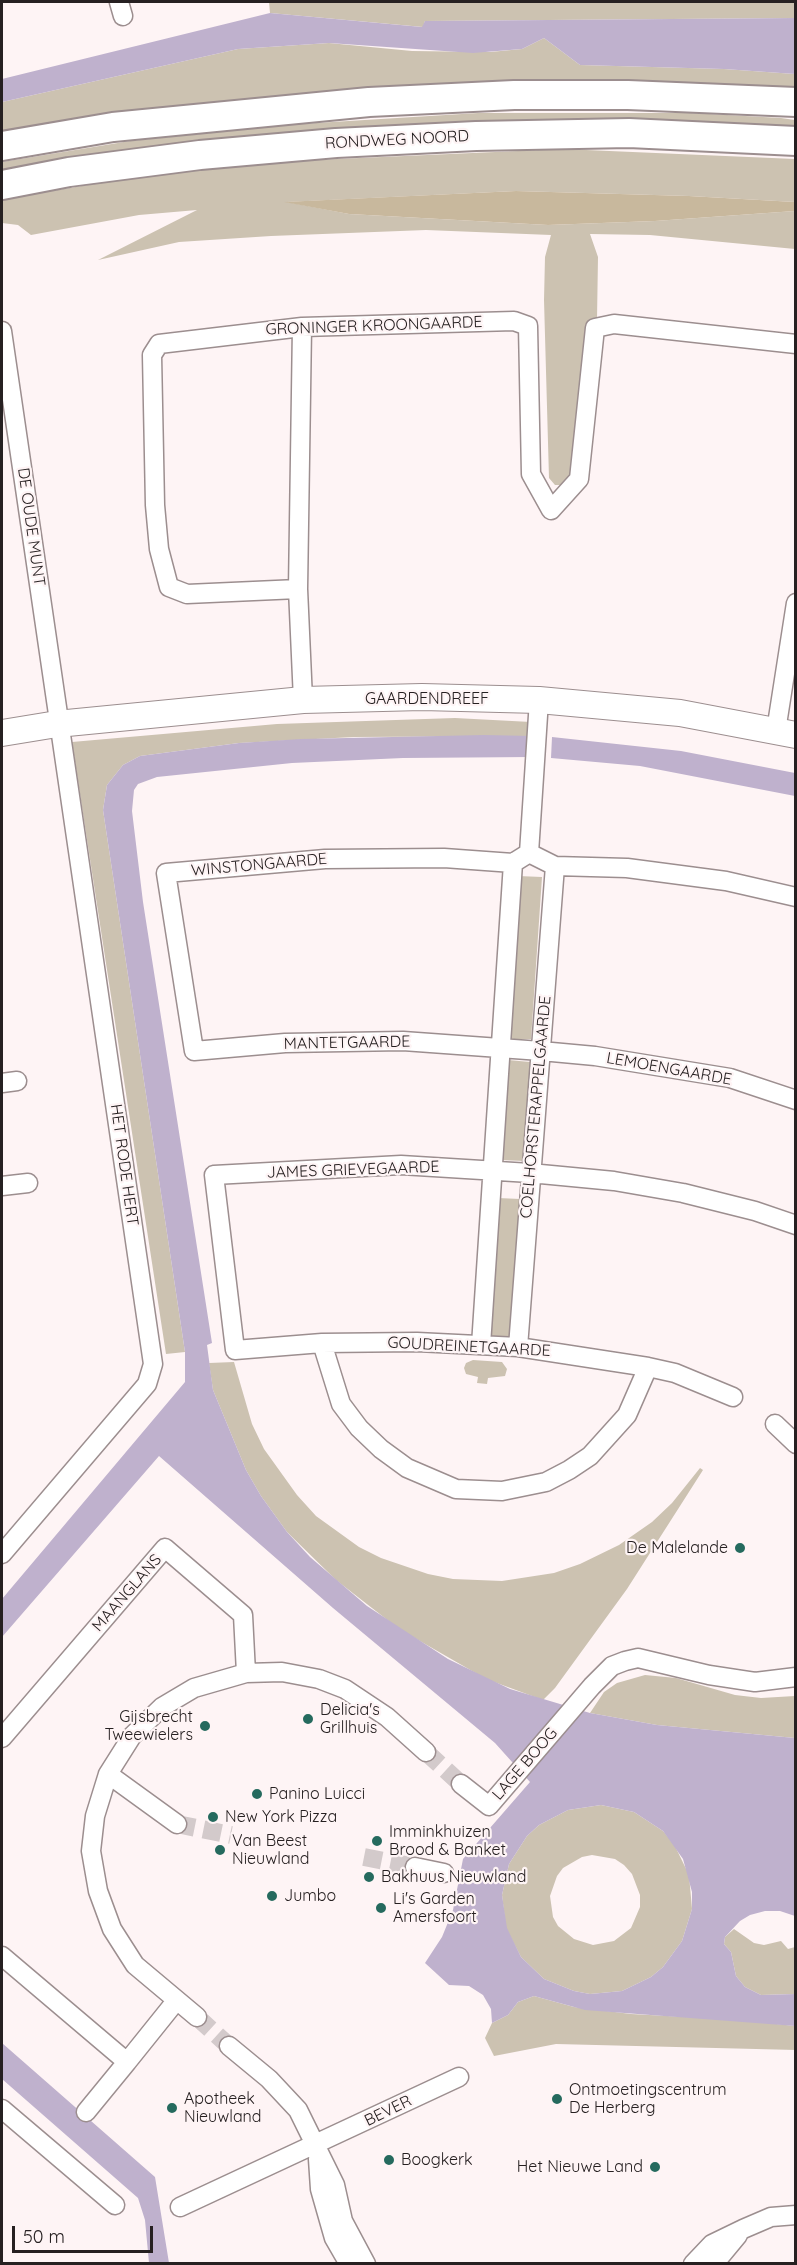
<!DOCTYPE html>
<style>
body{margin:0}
#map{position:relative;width:797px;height:2265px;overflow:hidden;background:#fef4f5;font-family:Quicksand,sans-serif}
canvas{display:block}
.frame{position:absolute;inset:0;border:3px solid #262021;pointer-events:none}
.scale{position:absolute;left:12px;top:2226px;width:141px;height:27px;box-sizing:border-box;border:3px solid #262021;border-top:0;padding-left:8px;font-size:18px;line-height:21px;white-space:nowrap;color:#262021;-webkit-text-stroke:4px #fef4f5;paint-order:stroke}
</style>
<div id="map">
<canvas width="797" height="2265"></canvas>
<div class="frame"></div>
<div class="scale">50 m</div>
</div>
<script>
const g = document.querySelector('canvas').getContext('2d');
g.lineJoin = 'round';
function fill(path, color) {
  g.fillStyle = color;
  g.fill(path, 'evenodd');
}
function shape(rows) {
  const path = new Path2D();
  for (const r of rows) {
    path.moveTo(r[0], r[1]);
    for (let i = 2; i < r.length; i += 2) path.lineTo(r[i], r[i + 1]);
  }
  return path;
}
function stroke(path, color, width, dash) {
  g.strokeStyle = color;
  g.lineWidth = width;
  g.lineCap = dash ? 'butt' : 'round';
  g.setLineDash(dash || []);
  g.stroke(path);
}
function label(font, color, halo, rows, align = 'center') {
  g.font = font + ' Quicksand,sans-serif';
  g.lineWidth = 4.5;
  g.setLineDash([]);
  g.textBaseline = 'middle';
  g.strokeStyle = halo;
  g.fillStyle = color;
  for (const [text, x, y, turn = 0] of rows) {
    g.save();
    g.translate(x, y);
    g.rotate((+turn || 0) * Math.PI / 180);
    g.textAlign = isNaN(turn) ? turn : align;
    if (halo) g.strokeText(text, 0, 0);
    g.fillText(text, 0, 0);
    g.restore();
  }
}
fill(shape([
 [269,2,795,2,796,18,425,21,423,27,270,13],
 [544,38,580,65,724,69,795,74,795,95,733,91,2,138,2,102,238,49,329,43,412,51,490,52,522,49],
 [478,113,691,113,781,118,795,120,795,128,2,178,2,162,130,141,300,124],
 [563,149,795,159,795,202,689,196,516,191,287,202,349,214,548,225,655,221,795,211,795,249,650,235,590,234,598,257,597,319,574,468,566,483,561,485,555,485,549,478,544,300,545,257,551,235,426,230,271,236,179,242,98,260,197,210,139,215,31,235,18,225,2,223,2,199,137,177,269,162],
 [455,718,531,722,533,736,354,737,239,743,140,756,123,765,107,785,103,810,185,1352,166,1354,72,742,277,724],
 [518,876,542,877,531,1039,510,1040],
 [508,1060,530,1062,524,1161,501,1160],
 [498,1198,520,1199,511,1338,490,1337],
 [473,1360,502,1362,507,1369,505,1376,488,1378,487,1384,477,1383,478,1377,466,1374,464,1368,466,1363],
 [234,1362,252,1424,264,1449,297,1495,316,1516,359,1547,381,1558,428,1574,453,1579,502,1581,554,1573,580,1564,619,1545,652,1522,672,1503,700,1468,703,1470,627,1589,555,1688,543,1700,486,1679,399,1629,336,1580,287,1532,261,1496,246,1470,213,1390,209,1363],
 [645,1675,676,1678,735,1695,761,1698,795,1696,795,1738,657,1725,590,1713,604,1692,617,1683],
 [601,1805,634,1812,663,1831,674,1844,689,1875,692,1909,682,1941,663,1967,651,1977,622,1991,590,1994,574,1991,544,1979,521,1957,506,1928,502,1895,509,1864,527,1836,539,1825,568,1810],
 [592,1855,615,1859,624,1865,632,1874,640,1895,640,1907,631,1928,614,1941,593,1945,574,1939,558,1926,553,1917,550,1896,557,1876,563,1868,582,1857],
 [734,1929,754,1943,764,1945,781,1941,788,1949,795,1947,795,1994,761,1995,745,1987,736,1976,731,1952,724,1944,725,1937],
 [534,1996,574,2007,631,2014,740,2020,795,2026,796,2050,556,2044,494,2056,485,2038,492,2023,508,2015,518,2002]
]), '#ccc2b1');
fill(shape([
 [516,191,689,196,795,202,795,211,655,221,548,225,349,214,284,202]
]), '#c8b89d');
fill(shape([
 [270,13,422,27,425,21,795,18,795,74,724,69,580,65,544,38,522,49,473,53,329,43,238,49,2,102,2,79],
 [484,735,533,736,532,757,403,758,292,763,157,777,138,784,134,790,132,811,143,902,212,1343,207,1345,213,1390,246,1470,261,1496,287,1532,310,1557,367,1606,448,1659,510,1689,590,1713,657,1725,795,1738,795,1916,780,1911,765,1911,750,1915,740,1921,725,1937,724,1944,731,1952,736,1976,745,1987,761,1995,795,1994,795,2026,585,2010,534,1996,518,2002,508,2015,492,2023,491,2009,483,1995,469,1986,449,1985,425,1963,442,1937,453,1910,463,1859,530,1782,495,1743,333,1608,159,1456,2,1637,2,1599,185,1382,185,1352,103,810,107,785,123,765,140,756,239,743,301,739],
 [601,1805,634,1812,663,1831,683,1859,692,1892,692,1909,682,1941,663,1967,651,1977,622,1991,590,1994,574,1991,544,1979,521,1957,507,1928,502,1895,509,1864,527,1836,539,1825,568,1810],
 [552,737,681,751,795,773,795,796,640,766,551,758],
 [2,2043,155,2177,169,2263,149,2263,145,2220,138,2198,2,2079]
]), '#bfb1cd');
stroke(shape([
 [426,1752,461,1784],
 [177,1824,231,1835],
 [364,1857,415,1867],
 [197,2017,229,2046]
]), '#d3cacb', 18, [18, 9]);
const street = shape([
 [119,2,123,16],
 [2,331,153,1364,147,1384,2,1554],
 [298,589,302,327],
 [303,700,298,589,187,594,169,587,159,549,155,505,152,355,159,344,302,327,514,321,528,326,531,474,551,510,579,479,595,328,614,324,796,344],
 [776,731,796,603],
 [529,853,513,863,444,858,325,859,166,873,194,1051,285,1043,403,1041,541,1051,595,1056,730,1078,796,1100],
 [529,853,555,866,627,868,726,881,796,897],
 [529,853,539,700],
 [2,1083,17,1081],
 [2,1186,28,1183],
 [322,1343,341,1404,359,1428,381,1449,407,1468,456,1489,502,1491,546,1482,569,1470,590,1456,627,1415,648,1367],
 [481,1345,513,863],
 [518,1347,555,866],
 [733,1397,675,1373,648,1367,518,1347,417,1342,322,1343,235,1350,214,1175,401,1165,530,1173,614,1181,683,1193,755,1211,796,1225],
 [775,1424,796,1444],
 [2,1738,165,1548,243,1615,246,1673],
 [108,1774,177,1824],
 [461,1784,489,1806,592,1686,612,1666,625,1661,638,1658,709,1675,755,1682,796,1677],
 [415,1867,444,1873],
 [2,1956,127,2062,176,2001],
 [197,2017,135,1965,112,1929,98,1891,91,1851,95,1816,108,1774,132,1736,162,1707,194,1688,246,1673,282,1672,319,1679,345,1689,387,1717,426,1752],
 [229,2046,269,2079,298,2110,335,2185,343,2221,366,2264],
 [2,2109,115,2205],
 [86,2112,127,2062],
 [318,2159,320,2189,334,2238,349,2264],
 [180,2207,459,2077],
 [693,2264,712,2244,743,2229,771,2217,796,2215],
 [714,2264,738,2235]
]);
const secondary = shape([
 [2,733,57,724,303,700,422,697,539,700,680,713,796,735]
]);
const primary = shape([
 [2,146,113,127,369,102,514,95,628,95,796,102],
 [2,185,69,172,200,155,336,143,476,136,629,133,796,141]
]);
stroke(street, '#9c8e8f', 21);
stroke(secondary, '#9c8e8f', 28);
stroke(primary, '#9c8e8f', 32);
stroke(street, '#fff', 18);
stroke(secondary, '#fff', 26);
stroke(primary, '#fff', 28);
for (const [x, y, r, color] of [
 [740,1548,6,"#256a5e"],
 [308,1719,6,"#256a5e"],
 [205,1726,6,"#256a5e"],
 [257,1794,6,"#256a5e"],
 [213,1817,6,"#256a5e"],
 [377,1841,6,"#256a5e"],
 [220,1850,6,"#256a5e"],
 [369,1877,6,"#256a5e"],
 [272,1896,6,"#256a5e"],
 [381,1908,6,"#256a5e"],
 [557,2099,6,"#256a5e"],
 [172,2108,6,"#256a5e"],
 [389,2160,6,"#256a5e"],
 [655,2167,6,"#256a5e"]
]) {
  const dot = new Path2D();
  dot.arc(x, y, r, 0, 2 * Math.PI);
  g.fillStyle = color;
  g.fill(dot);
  stroke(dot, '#fef4f5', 2);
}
label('16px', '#262021', '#fef4f5', [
 ["RONDWEG NOORD",397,140,-3],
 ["GRONINGER KROONGAARDE",374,326,-2],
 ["DE OUDE MUNT",31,527,82],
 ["GAARDENDREEF",427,699],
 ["WINSTONGAARDE",259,865,-5],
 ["MANTETGAARDE",347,1043,-1],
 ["LEMOENGAARDE",669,1069,10],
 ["COELHORSTERAPPELGAARDE",536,1107,-85],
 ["HET RODE HERT",124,1165,82],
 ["JAMES GRIEVEGAARDE",353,1170,-2],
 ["GOUDREINETGAARDE",469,1347,3],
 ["MAANGLANS",127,1593,-49],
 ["LAGE BOOG",525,1764,-49],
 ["BEVER",388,2111,-26]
]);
label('16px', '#262021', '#fef4f5', [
 ["De Malelande",728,1548,"right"],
 ["Delicia's",320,1710],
 ["Grillhuis",320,1728],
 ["Gijsbrecht",193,1717,"right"],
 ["Tweewielers",193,1735,"right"],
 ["Panino Luicci",269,1794],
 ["New York Pizza",225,1817],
 ["Imminkhuizen",389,1832],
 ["Brood & Banket",389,1850],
 ["Van Beest",232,1841],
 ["Nieuwland",232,1859],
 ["Bakhuus Nieuwland",381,1877],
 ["Jumbo",284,1896],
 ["Li's Garden",393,1899],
 ["Amersfoort",393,1917],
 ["Ontmoetingscentrum",569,2090],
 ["De Herberg",569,2108],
 ["Apotheek",184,2099],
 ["Nieuwland",184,2117],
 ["Boogkerk",401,2160],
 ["Het Nieuwe Land",643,2167,"right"]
], 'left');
</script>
